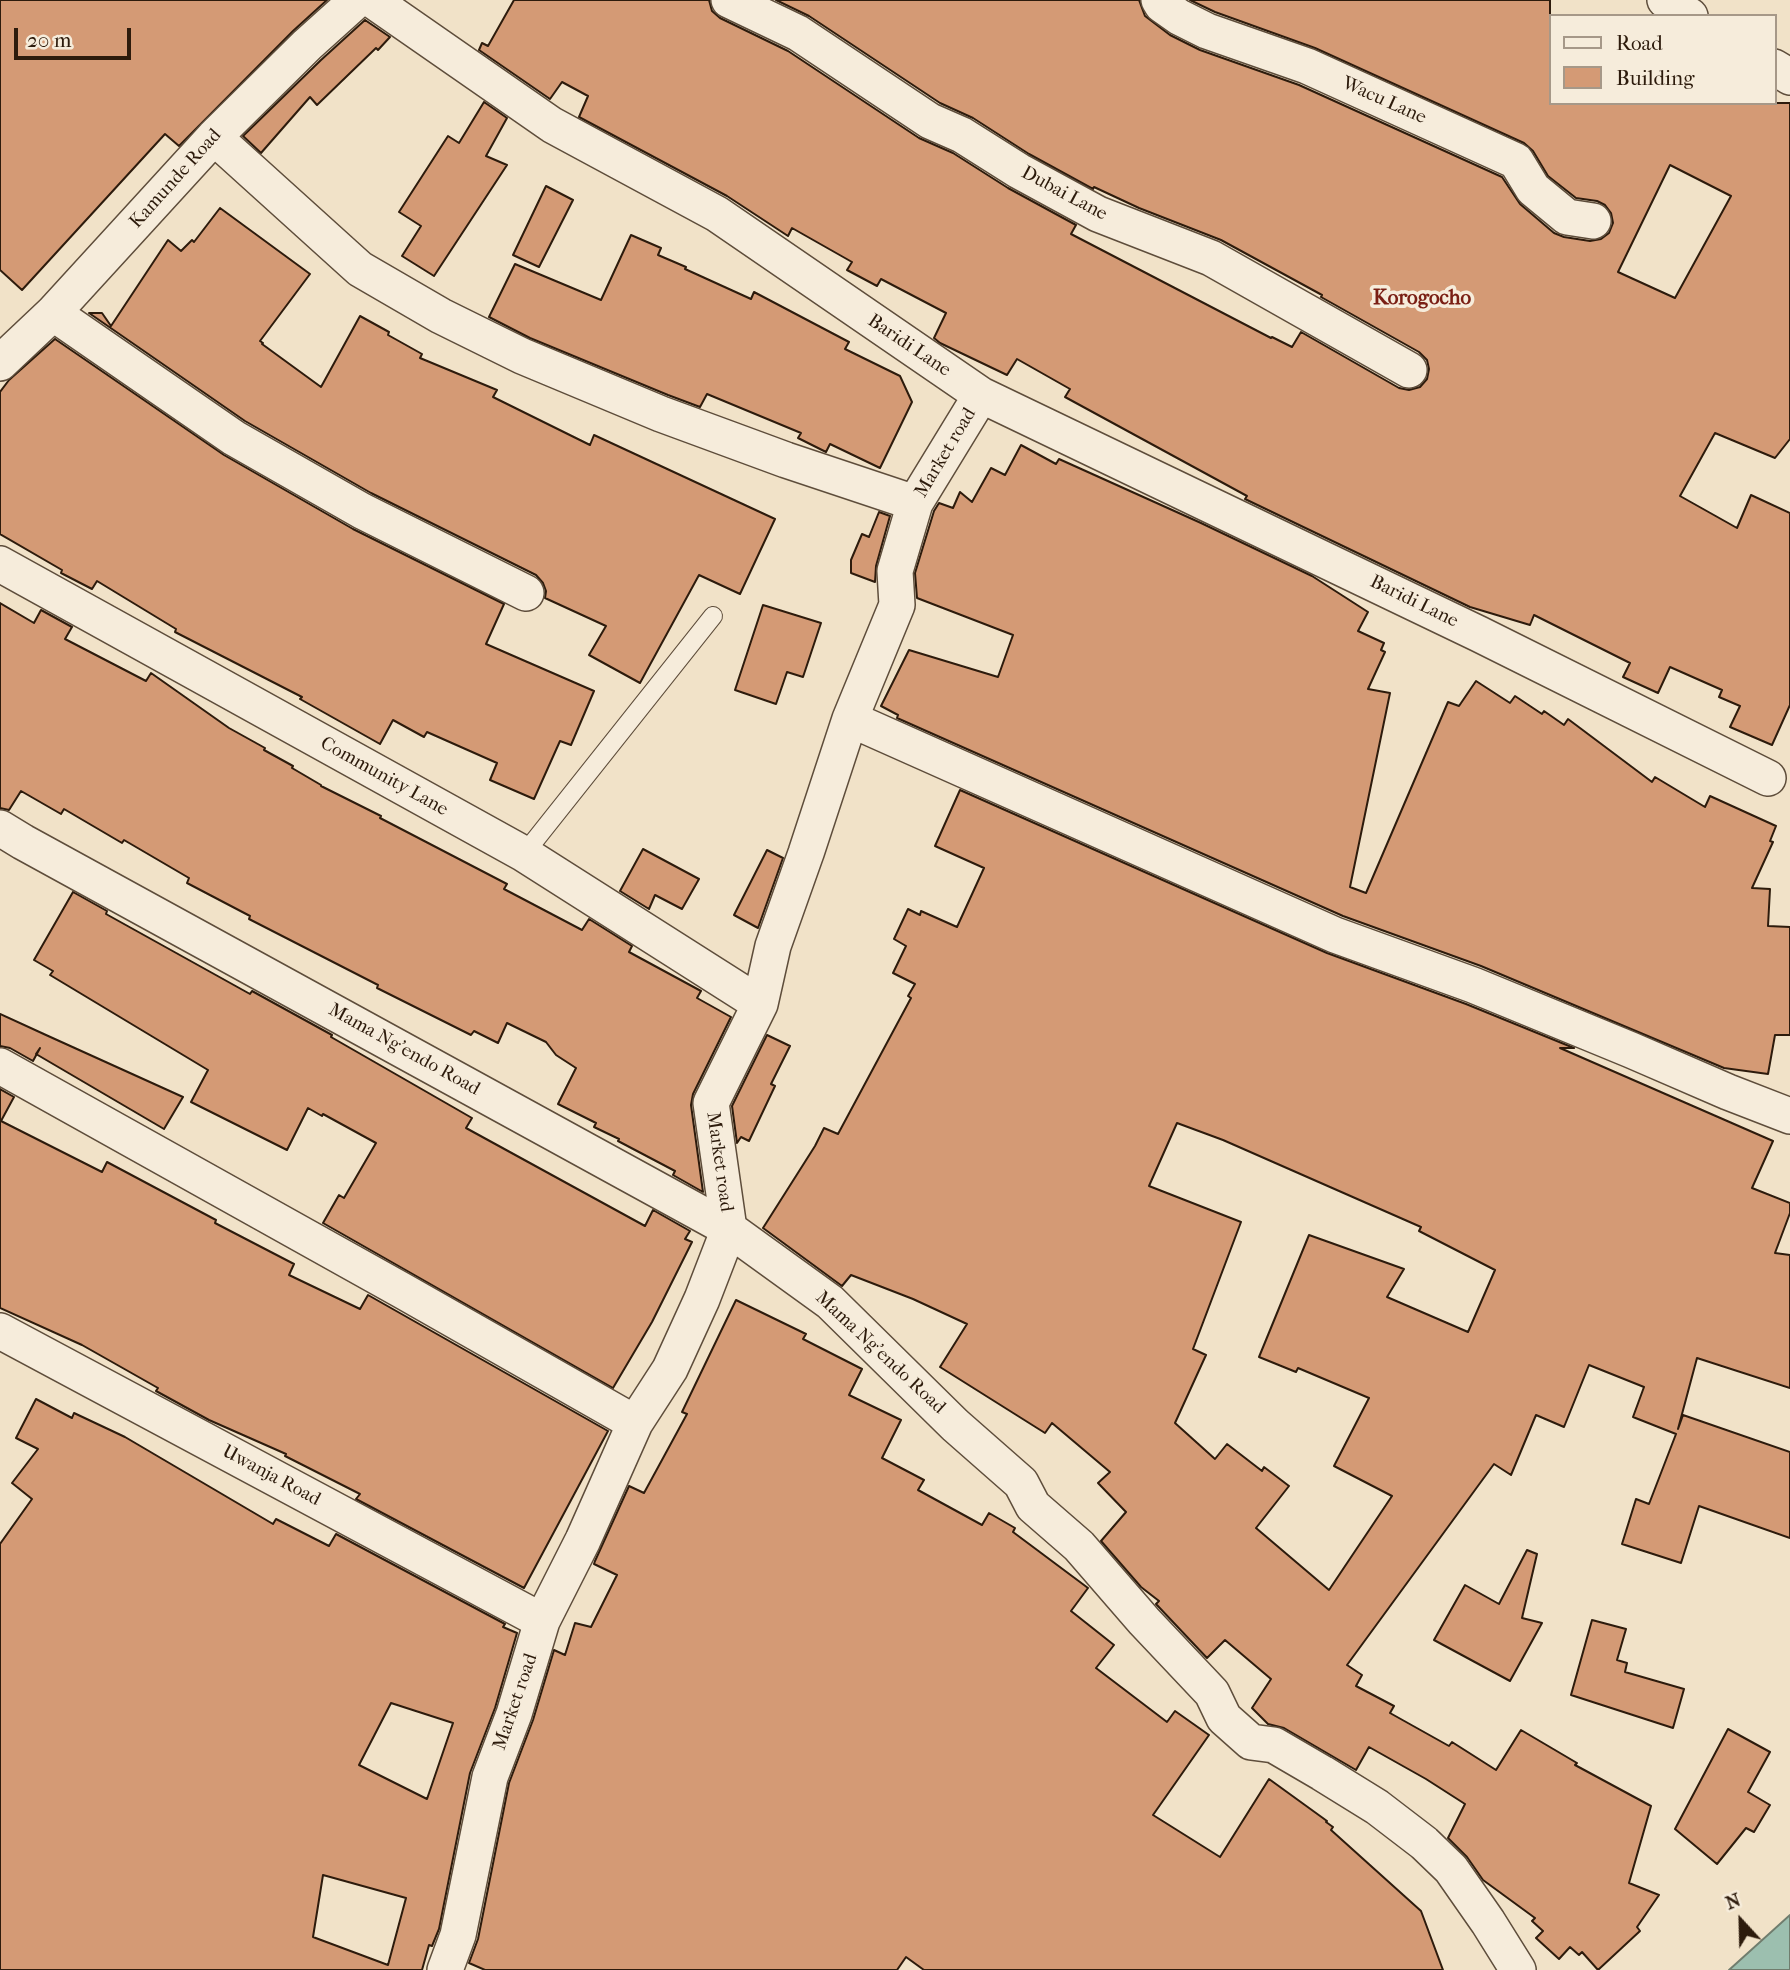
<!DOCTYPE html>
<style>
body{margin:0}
#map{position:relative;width:1790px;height:1970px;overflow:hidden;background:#f1e2c8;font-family:"IM FELL French Canon",serif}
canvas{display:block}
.legend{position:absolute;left:1549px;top:14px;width:228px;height:91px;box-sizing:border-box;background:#f6ecdb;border:2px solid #a69888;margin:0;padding:9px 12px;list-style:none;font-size:21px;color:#2d1b0c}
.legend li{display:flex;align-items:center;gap:14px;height:35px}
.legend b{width:35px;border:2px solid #a69888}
.north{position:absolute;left:1706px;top:1886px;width:70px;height:70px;-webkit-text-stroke:5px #f6ecdb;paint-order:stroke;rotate:338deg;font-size:19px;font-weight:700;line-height:28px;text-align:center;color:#2d1b0c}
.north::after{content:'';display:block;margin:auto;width:24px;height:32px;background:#2d1b0c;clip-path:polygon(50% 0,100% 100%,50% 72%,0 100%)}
.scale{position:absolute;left:14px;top:28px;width:117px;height:32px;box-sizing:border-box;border:4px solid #2d1b0c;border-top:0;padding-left:9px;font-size:21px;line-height:24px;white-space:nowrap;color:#2d1b0c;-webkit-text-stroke:5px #f6ecdb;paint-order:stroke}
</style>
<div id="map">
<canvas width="1790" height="1970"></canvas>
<ul class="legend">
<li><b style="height:9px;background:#f6ecdb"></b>Road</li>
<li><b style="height:19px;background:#d49a75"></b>Building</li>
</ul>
<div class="north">N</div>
<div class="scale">20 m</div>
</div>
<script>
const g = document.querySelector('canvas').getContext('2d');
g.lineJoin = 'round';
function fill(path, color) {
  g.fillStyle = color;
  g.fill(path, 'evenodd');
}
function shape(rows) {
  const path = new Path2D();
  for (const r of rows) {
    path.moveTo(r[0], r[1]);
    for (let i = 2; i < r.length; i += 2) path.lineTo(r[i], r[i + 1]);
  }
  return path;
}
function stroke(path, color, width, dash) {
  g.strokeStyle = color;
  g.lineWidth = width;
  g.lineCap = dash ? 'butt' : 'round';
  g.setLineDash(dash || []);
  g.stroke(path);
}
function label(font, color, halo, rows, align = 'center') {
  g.font = font + ' "IM FELL French Canon",serif';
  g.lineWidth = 7;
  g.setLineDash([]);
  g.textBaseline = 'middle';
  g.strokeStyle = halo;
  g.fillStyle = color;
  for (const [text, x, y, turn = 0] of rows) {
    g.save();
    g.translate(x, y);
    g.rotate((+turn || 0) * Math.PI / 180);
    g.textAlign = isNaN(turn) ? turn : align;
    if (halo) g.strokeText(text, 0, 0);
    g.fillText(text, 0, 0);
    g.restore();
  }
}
const water = shape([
 [1790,1915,1790,1970,1729,1970,1790,1915]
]);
fill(water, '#9cbfaf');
stroke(water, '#707d6e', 2);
const building = shape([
 [0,0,327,0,293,31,179,146,165,134,22,290,0,270,0,0],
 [514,0,709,0,712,11,720,18,788,51,919,138,953,153,1008,188,1076,225,1071,234,1271,338,1272,337,1292,347,1301,332,1399,388,1409,390,1420,387,1427,379,1429,369,1427,360,1419,352,1321,297,1322,295,1221,240,1139,208,1094,187,1093,189,1029,154,973,118,940,103,809,16,776,0,1139,0,1145,16,1170,35,1200,50,1299,85,1502,177,1520,204,1554,233,1564,237,1590,241,1601,239,1609,233,1613,223,1611,213,1605,205,1597,201,1576,198,1548,176,1533,151,1524,143,1315,48,1215,12,1190,0,1550,0,1550,103,1790,103,1790,439,1775,458,1715,433,1680,496,1737,528,1751,495,1790,513,1790,705,1772,745,1730,727,1740,706,1719,697,1722,690,1670,667,1658,693,1623,677,1630,663,1534,615,1530,625,1470,607,1245,499,1247,496,1065,397,1070,389,1017,359,1007,375,940,343,934,338,946,313,881,279,877,286,847,270,852,262,792,228,788,236,727,196,579,117,588,96,562,82,550,99,479,50,482,43,488,46,514,0],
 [1670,165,1731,196,1675,298,1618,272,1670,165],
 [365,20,390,37,378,50,376,48,317,105,310,97,261,153,243,136,321,60,365,20],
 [484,102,507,118,486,156,507,165,434,276,402,256,421,226,399,212,448,136,459,143,484,102],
 [546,186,573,200,539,267,513,255,546,186],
 [220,208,310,274,260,341,263,343,262,344,321,387,360,316,389,332,388,335,422,354,420,358,497,390,493,397,590,445,594,435,775,519,740,594,699,575,640,683,589,655,606,626,545,598,546,591,543,583,536,575,371,493,245,421,89,313,102,313,111,326,168,240,181,251,192,240,194,242,220,208],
 [631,235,661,248,658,255,686,267,685,269,751,299,754,292,849,342,845,349,900,376,912,402,880,468,830,444,826,452,798,438,801,433,707,394,700,407,668,395,530,338,489,317,515,264,601,300,631,235],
 [55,339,224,455,353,529,504,604,486,644,594,691,571,745,560,741,534,799,490,780,497,763,427,732,424,737,393,720,380,744,300,699,302,697,175,632,176,629,97,581,92,589,61,573,62,570,0,534,0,392,9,380,55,339],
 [1021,445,1056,464,1059,459,1201,523,1312,576,1368,612,1358,631,1384,643,1381,650,1385,652,1368,689,1390,693,1350,887,1366,893,1448,702,1459,706,1476,681,1510,703,1515,696,1542,714,1544,711,1564,725,1568,719,1652,782,1655,777,1705,807,1710,796,1776,826,1770,841,1773,842,1752,888,1770,889,1768,926,1790,927,1790,1035,1775,1035,1768,1074,1724,1068,1481,966,1343,916,897,718,898,715,881,706,909,650,998,677,1013,635,917,598,915,573,934,511,939,503,953,508,960,492,972,502,991,468,1005,475,1021,445],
 [879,512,890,516,876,566,875,582,851,573,851,560,862,534,869,537,879,512],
 [0,603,34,623,41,610,72,627,65,639,146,681,151,673,229,728,265,748,264,750,293,766,292,768,321,785,321,786,381,816,380,818,507,884,504,889,582,930,589,919,632,946,629,952,701,991,697,998,731,1017,693,1094,691,1105,703,1192,673,1175,675,1171,618,1141,619,1139,594,1127,596,1123,558,1104,576,1068,556,1055,546,1042,507,1023,498,1043,474,1031,471,1035,377,988,378,985,249,919,250,916,187,883,189,878,124,840,122,843,64,809,61,814,21,791,9,810,0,808,0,603],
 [763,605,821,623,803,677,787,672,776,704,735,690,763,605],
 [960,790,1327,953,1466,1004,1574,1048,1560,1048,1773,1141,1752,1188,1790,1203,1790,1213,1775,1253,1790,1255,1790,1388,1697,1358,1678,1429,1683,1415,1790,1452,1790,1538,1699,1506,1681,1563,1622,1544,1636,1499,1649,1504,1676,1434,1633,1417,1644,1387,1589,1365,1564,1427,1536,1415,1511,1475,1494,1464,1347,1665,1362,1675,1356,1686,1394,1706,1390,1713,1449,1746,1452,1742,1496,1770,1521,1730,1577,1763,1575,1765,1651,1806,1629,1883,1659,1895,1637,1927,1640,1931,1598,1970,1582,1952,1579,1955,1570,1947,1559,1959,1536,1938,1543,1931,1532,1921,1535,1918,1483,1880,1467,1857,1448,1838,1465,1804,1426,1779,1369,1747,1356,1770,1284,1728,1268,1724,1252,1708,1271,1679,1225,1640,1207,1658,1156,1604,1159,1601,1141,1587,1101,1541,1126,1512,1098,1483,1110,1472,1052,1423,1045,1433,940,1367,967,1324,913,1299,851,1275,842,1286,763,1228,815,1146,824,1128,838,1134,911,998,908,996,915,984,893,973,906,946,894,939,908,909,920,915,921,911,957,927,984,868,935,846,960,790],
 [1177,1123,1223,1140,1421,1227,1419,1231,1495,1270,1468,1332,1387,1297,1404,1269,1309,1235,1259,1357,1296,1372,1298,1368,1369,1398,1334,1466,1392,1496,1329,1590,1256,1528,1289,1486,1264,1467,1262,1471,1227,1444,1215,1459,1175,1423,1206,1355,1193,1349,1241,1222,1149,1186,1177,1123],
 [643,849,699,879,682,909,655,895,649,909,620,891,643,849],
 [767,850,783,858,758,928,734,915,767,850],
 [73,892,107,911,106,914,250,994,252,991,332,1035,331,1037,472,1118,466,1128,645,1226,653,1210,690,1231,685,1239,692,1242,652,1322,613,1388,323,1223,339,1195,344,1198,376,1143,323,1114,322,1116,308,1108,287,1150,191,1102,208,1070,50,975,53,971,34,960,73,892],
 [0,1014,46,1035,183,1097,164,1129,36,1054,40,1048,33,1061,10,1048,0,1046,0,1014],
 [767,1035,790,1046,771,1084,775,1086,749,1141,741,1137,737,1143,732,1106,767,1035],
 [0,1089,14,1097,1,1121,102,1172,107,1162,216,1220,215,1223,294,1264,289,1275,360,1309,368,1295,608,1431,524,1588,356,1499,360,1494,285,1456,286,1454,209,1420,156,1391,158,1388,82,1345,0,1308,0,1089],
 [736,1300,806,1334,803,1339,862,1369,849,1395,901,1420,882,1458,924,1480,918,1490,982,1525,989,1513,1015,1528,1013,1532,1088,1588,1071,1611,1114,1645,1096,1668,1167,1722,1175,1711,1209,1735,1153,1815,1220,1857,1269,1779,1327,1821,1326,1822,1333,1827,1331,1830,1421,1911,1443,1970,924,1970,906,1957,897,1970,485,1970,469,1963,478,1939,509,1783,533,1720,554,1650,565,1655,575,1623,591,1627,617,1575,594,1564,595,1561,629,1486,644,1493,687,1414,682,1412,736,1300],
 [36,1399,72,1418,74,1413,125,1437,273,1524,276,1519,329,1546,336,1534,505,1624,503,1627,517,1633,495,1708,470,1773,439,1929,432,1946,429,1945,422,1970,0,1970,0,1544,32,1499,12,1483,38,1449,16,1438,36,1399],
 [391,1703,453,1723,427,1799,359,1765,391,1703],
 [323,1875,406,1898,388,1965,313,1937,323,1875],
 [1527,1550,1537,1554,1522,1618,1542,1623,1510,1681,1434,1640,1465,1585,1499,1604,1527,1550],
 [1592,1620,1626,1629,1617,1660,1627,1663,1625,1672,1684,1689,1673,1728,1571,1695,1592,1620],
 [1728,1729,1770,1752,1748,1792,1770,1805,1754,1832,1746,1828,1717,1864,1675,1829,1728,1729]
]);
fill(building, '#d49a75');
stroke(building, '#2d1b0c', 2);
const service = shape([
 [524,854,713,616]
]);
const minor = shape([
 [372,0,552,125,717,214,981,395,1479,634,1768,778],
 [729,0,798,33,930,121,962,135,1019,171,1098,214,1211,258,1409,370],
 [1159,0,1162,5,1179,17,1207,31,1307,66,1516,161,1533,189,1567,217,1593,221],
 [1665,0,1690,16],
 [1774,67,1790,77],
 [214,137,360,269,441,316,522,356,661,414,786,460,915,503],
 [53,313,234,438,362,511,526,593],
 [0,363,53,313,214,137,307,45,357,0],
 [0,564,524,854,760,1004],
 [850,719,1335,935,1473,985,1631,1050,1728,1092,1790,1116],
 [0,828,23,842,729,1229,830,1302,955,1425,1021,1483,1033,1506,1079,1546,1144,1621,1212,1693,1224,1718,1251,1742,1274,1745,1322,1773,1377,1807,1424,1843,1451,1869,1488,1922,1518,1970],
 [0,1066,403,1291,635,1423],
 [0,1331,542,1621],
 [445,1970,458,1935,490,1777,514,1714,542,1621,583,1540,635,1423,670,1369,702,1299,729,1229,711,1103,760,1004,773,946,806,853,850,719,897,605,895,571,915,503,981,395]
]);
stroke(service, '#5e4d3b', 20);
stroke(minor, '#5e4d3b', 38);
stroke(service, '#f6ecdb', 18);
stroke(minor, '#f6ecdb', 35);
label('19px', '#2d1b0c', '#f6ecdb', [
 ["Wacu Lane",1384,101,24],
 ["Kamunde Road",176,179,-48],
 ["Dubai Lane",1064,194,28],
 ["Baridi Lane",909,346,34],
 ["Market road",946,453,-59],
 ["Baridi Lane",1414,602,26],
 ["Community Lane",384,777,29],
 ["Mama Ng'endo Road",404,1050,29],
 ["Market road",719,1162,82],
 ["Mama Ng'endo Road",880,1353,43],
 ["Uwanja Road",271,1476,28],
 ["Market road",516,1702,-71]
]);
label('bold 21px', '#7a1f14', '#f6ecdb', [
 ["Korogocho",1422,299]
]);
</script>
